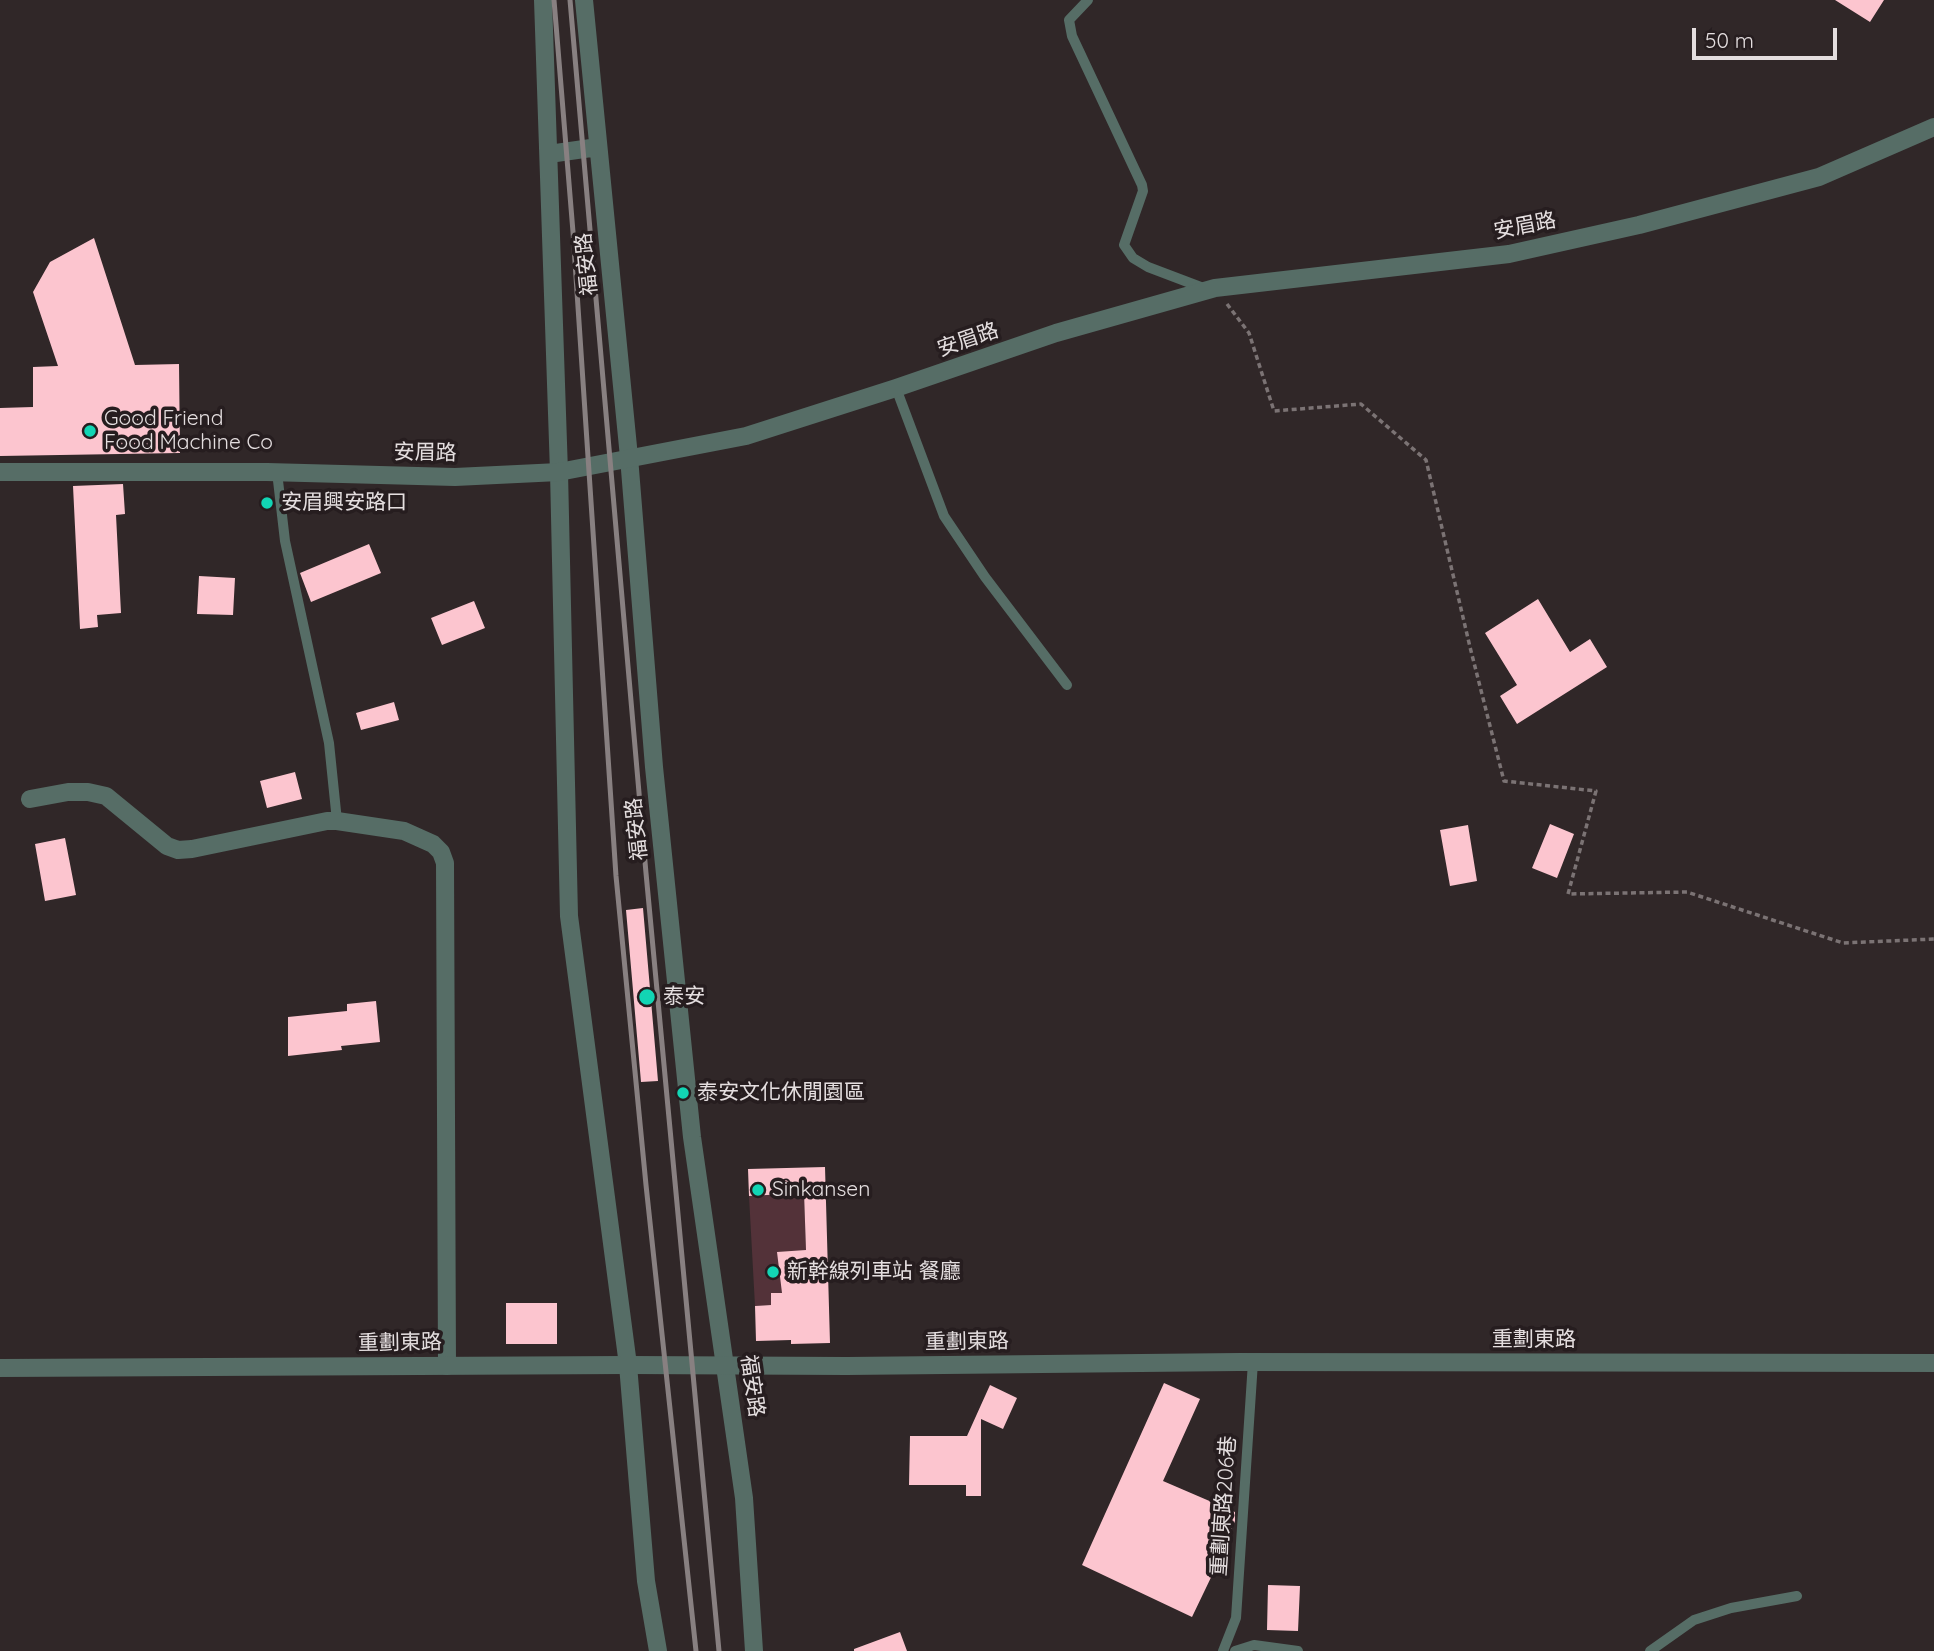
<!DOCTYPE html>
<meta charset="utf-8">
<style>
body{margin:0}
#map{position:relative;width:1934px;height:1651px;overflow:hidden;background:#302728;font-family:Quicksand,sans-serif}
canvas{display:block}
.scale{position:absolute;left:1692px;top:28px;width:145px;height:32px;box-sizing:border-box;border:4px solid #e4dedf;border-top:0;padding-left:9px;font-size:21px;line-height:24px;white-space:nowrap;color:#e4dedf;-webkit-text-stroke:5px #261d1f;paint-order:stroke}
</style>
<div id="map">
<canvas width="1934" height="1651"></canvas>
<div class="scale">50 m</div>
</div>
<script>
const g = document.querySelector('canvas').getContext('2d');
g.lineJoin = 'round';
function fill(path, color) {
  g.fillStyle = color;
  g.fill(path, 'evenodd');
}
function shape(rows) {
  const path = new Path2D();
  for (const r of rows) {
    path.moveTo(r[0], r[1]);
    for (let i = 2; i < r.length; i += 2) path.lineTo(r[i], r[i + 1]);
  }
  return path;
}
function stroke(path, color, width, dash) {
  g.strokeStyle = color;
  g.lineWidth = width;
  g.lineCap = dash ? 'butt' : 'round';
  g.setLineDash(dash || []);
  g.stroke(path);
}
function label(font, color, halo, rows, align = 'center') {
  g.font = font + ' Quicksand,"Noto Sans TC",sans-serif';
  g.lineWidth = 7;
  g.setLineDash([]);
  g.textBaseline = 'middle';
  g.strokeStyle = halo;
  g.fillStyle = color;
  for (const [text, x, y, turn = 0] of rows) {
    g.save();
    g.translate(x, y);
    g.rotate((+turn || 0) * Math.PI / 180);
    g.textAlign = isNaN(turn) ? turn : align;
    if (halo) g.strokeText(text, 0, 0);
    g.fillText(text, 0, 0);
    g.restore();
  }
}
fill(shape([
 [804,1193,808,1302,790,1293,771,1293,771,1305,755,1306,749,1196]
]), '#533239');
fill(shape([
 [1835,0,1884,0,1870,22],
 [94,238,135,365,179,364,180,453,0,456,0,408,33,407,33,367,58,366,33,292,50,262],
 [123,484,125,514,116,515,121,613,97,615,98,627,80,629,73,486],
 [369,544,381,573,311,602,300,573],
 [199,576,235,578,233,615,197,614],
 [1538,599,1570,652,1590,639,1607,667,1517,724,1500,696,1517,685,1485,633],
 [474,601,485,628,442,645,431,618],
 [394,702,399,720,361,730,356,713],
 [295,772,302,799,267,808,260,781],
 [1550,824,1574,834,1557,878,1532,868],
 [1468,825,1477,881,1450,886,1440,830],
 [65,838,76,895,45,901,35,844],
 [643,908,658,1081,641,1082,626,910],
 [376,1001,380,1042,341,1046,342,1050,288,1056,288,1017,347,1011,347,1004],
 [825,1167,830,1343,791,1344,791,1340,756,1341,755,1306,771,1305,771,1293,782,1293,777,1252,806,1250,804,1193,749,1196,748,1169],
 [506,1303,557,1303,557,1344,506,1344],
 [1164,1383,1200,1399,1163,1481,1235,1512,1235,1521,1216,1567,1192,1617,1082,1565],
 [990,1385,1017,1398,1003,1429,981,1419,981,1496,966,1496,966,1485,909,1485,910,1436,967,1436],
 [1268,1585,1300,1586,1298,1631,1267,1630],
 [900,1632,907,1651,854,1651,854,1649]
]), '#fcc5cf');
stroke(shape([
 [1227,304,1249,333,1274,411,1361,404,1426,460,1470,647,1504,781,1596,791,1568,894,1687,892,1843,943,1934,939]
]), '#7b7374', 3.5, [5, 3.5]);
stroke(shape([
 [1088,0,1069,20,1072,36,1142,185,1143,191,1124,245,1133,258,1148,267,1206,289],
 [896,388,944,516,985,577,1067,685],
 [277,472,285,541,329,743,337,821],
 [1223,1651,1236,1618,1253,1362],
 [1235,1651,1254,1645,1298,1651],
 [1650,1651,1694,1620,1731,1608,1797,1596]
]), '#566d66', 10);
stroke(shape([
 [543,0,559,472,569,916,628,1365,646,1581,658,1651],
 [584,0,629,457,654,767,692,1137,744,1498,754,1651],
 [549,154,598,147],
 [30,799,68,792,88,792,106,796,167,846,178,850,192,849,327,821,337,821,404,831,433,844,441,852,445,863,447,1366]
]), '#566d66', 18);
stroke(shape([
 [0,472,267,472,455,477,559,472,746,436,896,388,1056,333,1215,288,1509,254,1639,225,1819,177,1934,127],
 [0,1368,628,1365,847,1366,1239,1362,1934,1363]
]), '#566d66', 18);
stroke(shape([
 [554,0,573,232,616,876,646,1185,696,1651],
 [570,0,646,873,719,1651]
]), '#888081', 5);
for (const [x, y, r, color] of [
 [90,431,7,"#12d5b4"],
 [267,503,7,"#12d5b4"],
 [647,997,9,"#12d5b4"],
 [683,1093,7,"#12d5b4"],
 [758,1190,7,"#12d5b4"],
 [773,1272,7,"#12d5b4"]
]) {
  const dot = new Path2D();
  dot.arc(x, y, r, 0, 2 * Math.PI);
  g.fillStyle = color;
  g.fill(dot);
  stroke(dot, '#261d1f', 2.5);
}
label('21px', '#e4dedf', '#261d1f', [
 ["安眉路",1525,226,-11],
 ["福安路",587,264,-96],
 ["安眉路",968,340,-19],
 ["安眉路",425,453,1],
 ["福安路",637,829,-96],
 ["重劃東路",1534,1340],
 ["重劃東路",967,1342,-1],
 ["重劃東路",400,1343,-1],
 ["福安路",752,1386,82],
 ["重劃東路206巷",1224,1506,-86]
]);
label('21px', '#e4dedf', '#261d1f', [
 ["Good Friend",104,419],
 ["Food Machine Co",104,443],
 ["安眉興安路口",281,503],
 ["泰安",663,997],
 ["泰安文化休閒園區",697,1093],
 ["Sinkansen",772,1190],
 ["新幹線列車站 餐廳",787,1272]
], 'left');
</script>
